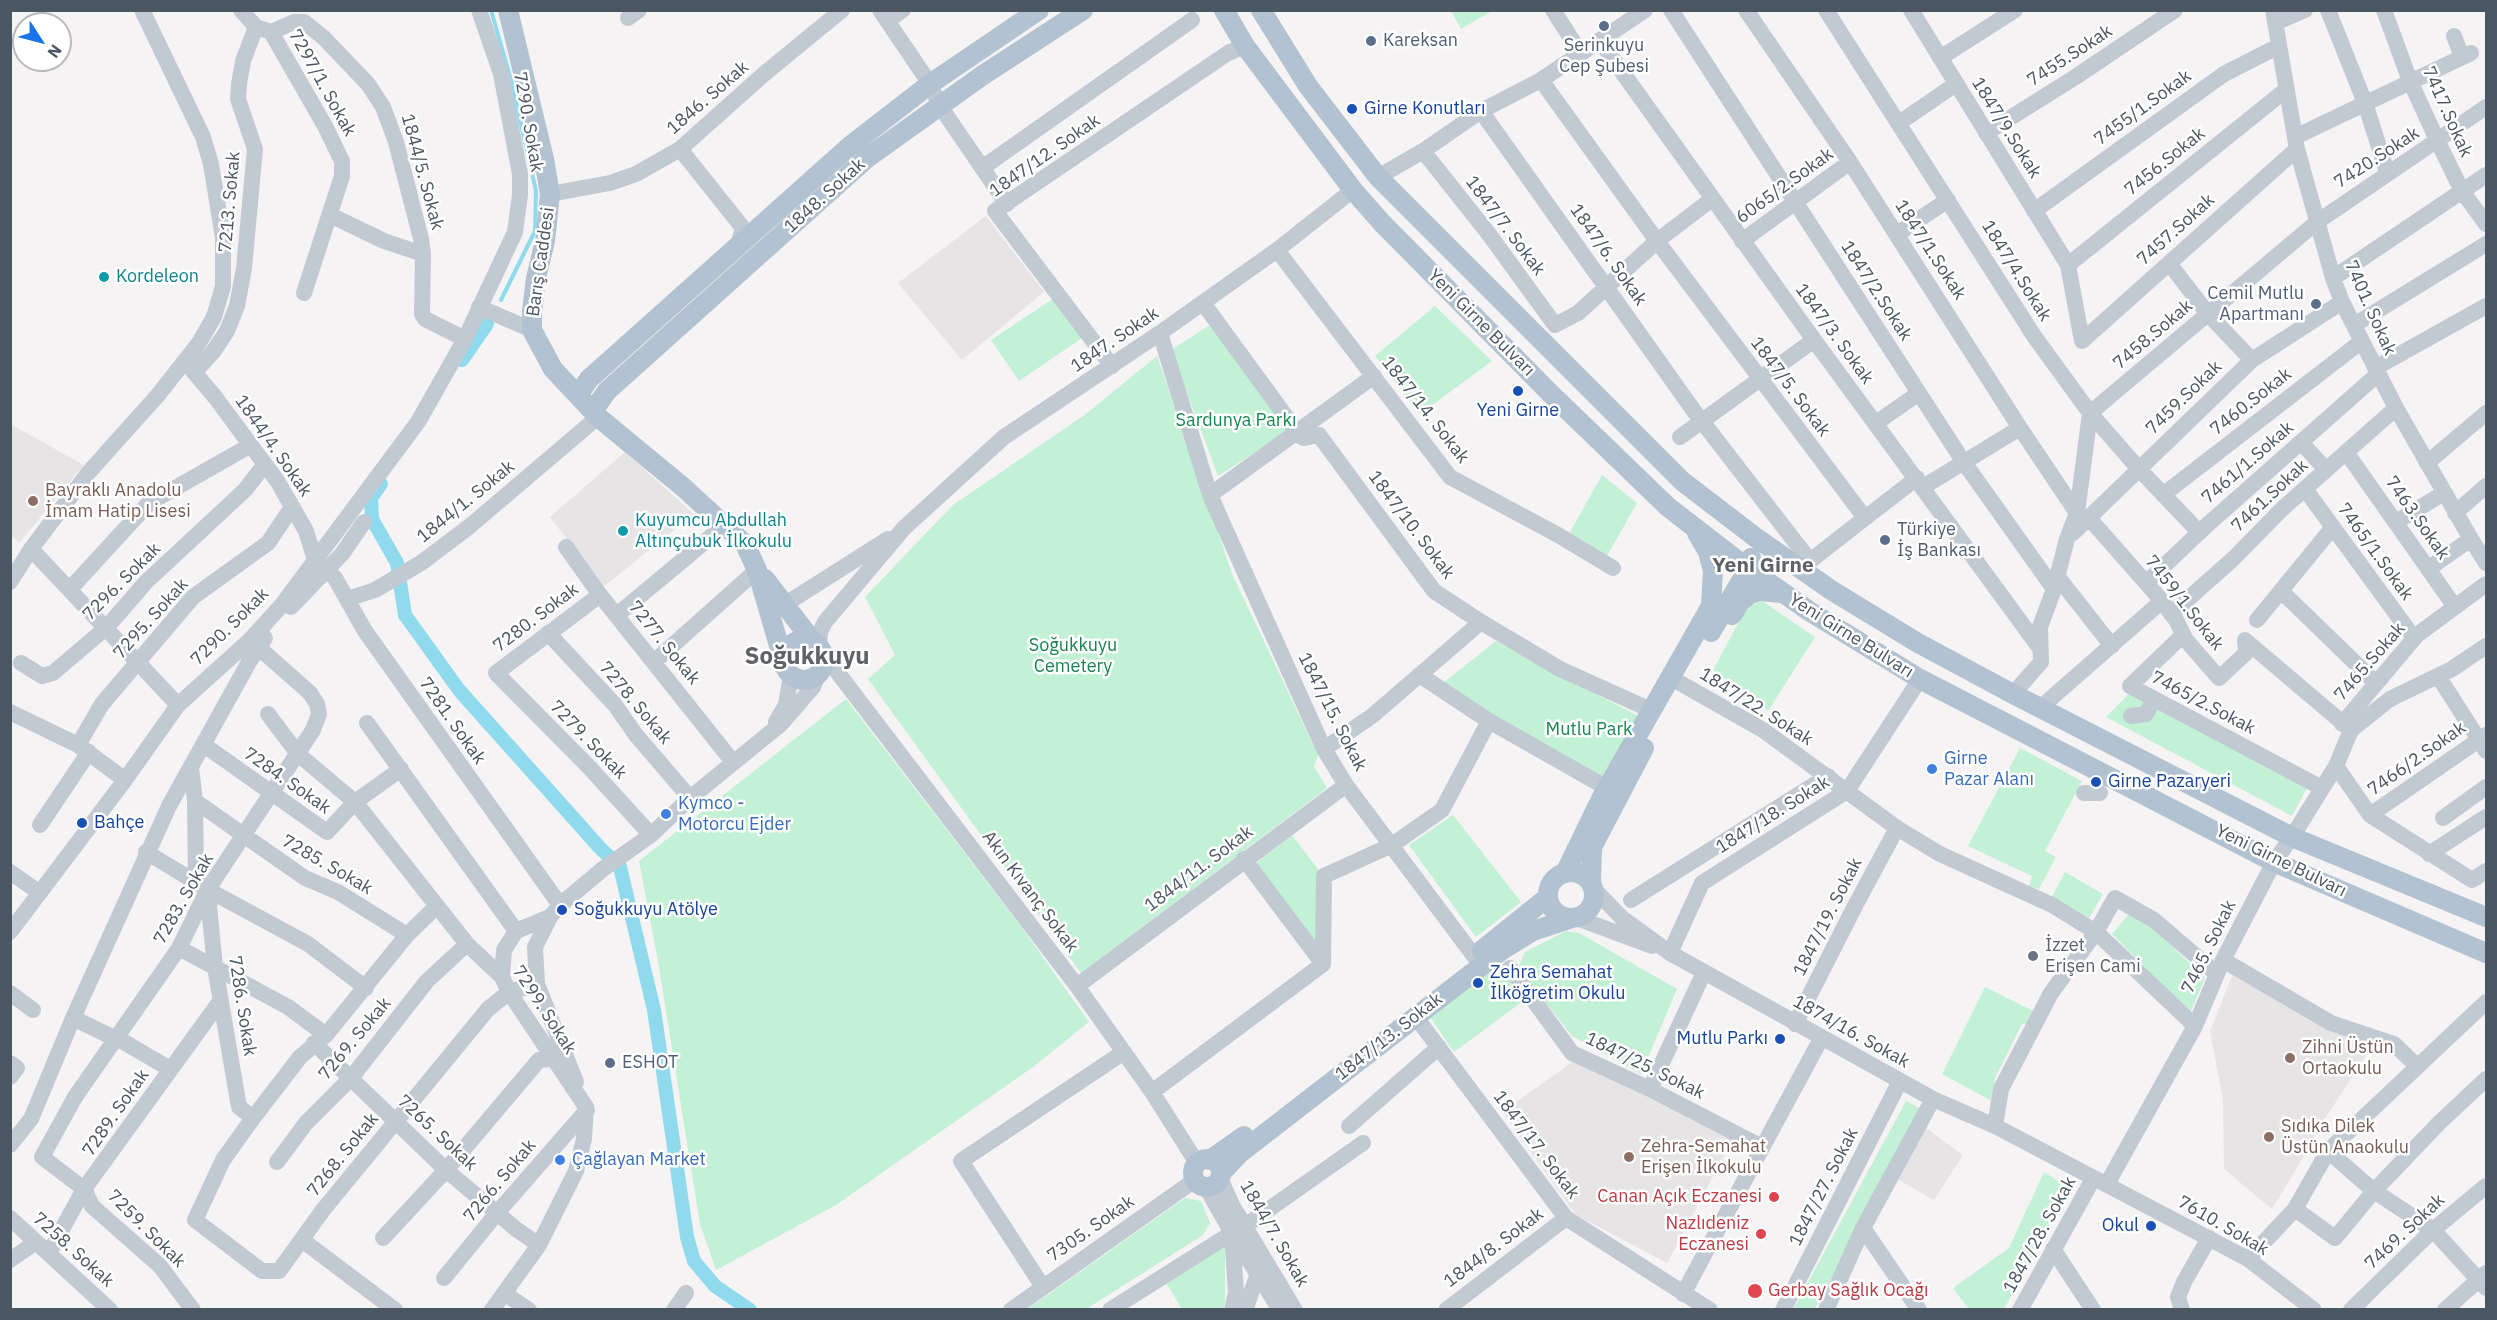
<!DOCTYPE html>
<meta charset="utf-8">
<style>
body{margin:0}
#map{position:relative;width:2497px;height:1320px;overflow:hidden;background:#f5f3f3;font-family:"IBM Plex Sans",sans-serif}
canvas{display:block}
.frame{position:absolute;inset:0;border:12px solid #4a5661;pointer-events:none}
.north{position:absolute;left:12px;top:12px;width:60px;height:60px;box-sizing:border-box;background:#fff;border:2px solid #b7bbc0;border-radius:50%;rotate:126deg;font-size:16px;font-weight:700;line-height:24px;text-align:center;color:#4a5661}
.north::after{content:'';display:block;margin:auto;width:21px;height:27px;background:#1a73e8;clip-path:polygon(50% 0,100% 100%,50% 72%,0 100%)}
</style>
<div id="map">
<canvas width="2497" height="1320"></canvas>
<div class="frame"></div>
<div class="north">N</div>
</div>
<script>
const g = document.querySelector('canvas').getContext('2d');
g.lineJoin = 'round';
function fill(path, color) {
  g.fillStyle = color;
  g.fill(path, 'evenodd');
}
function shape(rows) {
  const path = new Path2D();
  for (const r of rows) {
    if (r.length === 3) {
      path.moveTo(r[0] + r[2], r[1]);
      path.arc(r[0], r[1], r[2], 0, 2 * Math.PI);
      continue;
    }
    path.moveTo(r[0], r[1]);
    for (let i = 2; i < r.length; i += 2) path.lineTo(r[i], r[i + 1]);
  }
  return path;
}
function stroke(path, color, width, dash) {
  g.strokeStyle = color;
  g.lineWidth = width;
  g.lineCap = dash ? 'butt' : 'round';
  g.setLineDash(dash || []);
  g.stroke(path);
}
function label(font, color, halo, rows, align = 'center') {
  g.font = font + ' "IBM Plex Sans",sans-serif';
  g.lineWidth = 5;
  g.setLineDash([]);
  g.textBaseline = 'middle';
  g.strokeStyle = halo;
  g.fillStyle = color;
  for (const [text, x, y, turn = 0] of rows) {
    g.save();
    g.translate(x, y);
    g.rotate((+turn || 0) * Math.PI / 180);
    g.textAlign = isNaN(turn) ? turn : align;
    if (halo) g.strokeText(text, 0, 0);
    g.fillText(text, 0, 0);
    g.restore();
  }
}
fill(shape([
 [986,216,1044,292,962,360,898,283],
 [10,424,84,465,19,543,11,536],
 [625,452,694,514,603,587,550,517],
 [2233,974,2370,1049,2315,1134,2313,1141,2272,1209,2224,1169,2223,1100,2210,1031],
 [1572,1062,1654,1096,1733,1139,1667,1263,1576,1215,1502,1112],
 [1923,1126,1963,1155,1934,1200,1895,1178]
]), '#e6e4e5');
fill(shape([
 [1451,11,1492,11,1461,29],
 [1054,298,1082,338,1019,381,991,340],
 [1435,306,1492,361,1420,414,1375,356],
 [1213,323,1287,432,1218,476,1171,350],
 [1157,356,1233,576,1318,755,1314,766,1327,788,1081,973,868,679,895,655,865,597,953,505,1086,414],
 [1602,475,1637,503,1607,556,1569,534],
 [1762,601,1815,637,1768,711,1713,670,1747,607],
 [1496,641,1638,716,1605,778,1438,687],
 [2137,686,2311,780,2292,816,2106,717],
 [846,699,1020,925,1089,1022,1033,1067,836,1205,716,1270,700,1224,658,961,639,861],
 [2020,748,2082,781,2045,851,2056,857,2039,889,2029,886,2032,876,1968,846],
 [1453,815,1521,902,1476,937,1409,845],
 [1292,835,1320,872,1318,947,1255,864],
 [2065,872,2103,894,2089,918,2052,897],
 [2130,913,2156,931,2205,978,2190,1013,2112,934],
 [1566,931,1579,933,1677,989,1641,1074,1572,1036,1518,968,1525,952],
 [1499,965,1526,999,1454,1052,1430,1017],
 [1985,987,2035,1012,2030,1023,2022,1024,1994,1080,1996,1089,1990,1100,1942,1074],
 [1906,1101,1923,1110,1815,1309,1793,1310],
 [2044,1172,2069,1188,2004,1309,1969,1309,1953,1288,2009,1248],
 [1185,1198,1201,1201,1210,1223,1203,1235,1086,1309,1026,1310],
 [1225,1243,1225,1303,1223,1309,1182,1309,1165,1281]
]), '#c3f1d5');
stroke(shape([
 [491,10,511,80,536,191,535,231,501,300]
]), '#90daee', 4);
stroke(shape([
 [462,360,487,324],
 [381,484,371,498,372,519,397,563,405,615,459,690,600,848,620,867,654,1010,687,1237,694,1261,715,1286,750,1310]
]), '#90daee', 14);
stroke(shape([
 [241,10,256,27,271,32,325,126,342,161,342,176,304,293],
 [880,10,930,84,940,106,1007,204],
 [1553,10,1581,54],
 [1671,10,1963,461,2054,589],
 [1746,10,1850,162,2020,428,2077,513],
 [1826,10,2034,336,2090,413,2138,468,2199,532],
 [1911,10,2068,265,2082,341],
 [2273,10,2297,149,2333,278,2342,302,2396,408,2471,539,2486,563],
 [2328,10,2365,103,2387,172],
 [2384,10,2410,81,2438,142,2462,191,2486,224],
 [628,18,639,10],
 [887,21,903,10],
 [2275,23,2305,10],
 [271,32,294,22,304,22,323,37,368,84,383,107,396,142,421,239,423,254,422,314,425,319,465,339],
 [2454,36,2462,57],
 [1600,41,1814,340,2039,647],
 [1940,58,2015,10],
 [1481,111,1694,411,1810,561,1865,518,1657,241,1541,80],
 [1899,123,1956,84],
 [1986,133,2074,78,2175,10],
 [2295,137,2471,53],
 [680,149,743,228,738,246],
 [1423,151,1488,233,1555,325,1578,313,1657,241,1712,199],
 [982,168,1192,20],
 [1378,177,1423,151,1481,111,1541,80,1645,10],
 [550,194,610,183,636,174,680,149,764,74,842,10],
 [2034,211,2224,74,2279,46],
 [330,215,384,241,423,254],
 [1897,234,1948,200],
 [1742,241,1850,162],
 [1277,250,1450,477,1558,535,1613,568],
 [2169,263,2208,314,2252,360],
 [2068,265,2287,89],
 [2333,278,2486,175],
 [1203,303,1290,422,1296,434,1304,438,1319,435,1434,591,1481,622,1560,669,1651,710],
 [479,307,532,330],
 [2354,325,2486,244],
 [1160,333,1210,495,1324,749,1346,785,1474,956],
 [2082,341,2297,149],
 [188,365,215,397,278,482,306,531,315,560,318,562],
 [1112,366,995,211,1228,53,1245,46],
 [2375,368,2486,306],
 [195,372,213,352,227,331,237,306,244,268,255,149,238,99,239,84,243,61,256,27],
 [1876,423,1919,393],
 [1680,437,1814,340],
 [2301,442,2326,470],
 [2346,452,2455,607],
 [2427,463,2486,413],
 [1923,487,2020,428],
 [2305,489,2414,638],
 [2164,494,2362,341],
 [1210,495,1374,376],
 [2455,513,2486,486],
 [1865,518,1917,478],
 [2089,518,2162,601,2176,620,2186,640,2219,678,2246,653,2245,640],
 [2396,522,2444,493],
 [2073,533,2252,360,2342,302],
 [566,547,600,595,733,762],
 [31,549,178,705],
 [2428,569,2471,539],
 [2057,576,2112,646],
 [335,578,365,631,560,905],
 [10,582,31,549,89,472,158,395,199,343,214,317,223,286,223,238,211,164,203,137,142,10],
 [2146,583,2206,526,2378,374],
 [70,589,149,503,251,445],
 [2281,591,2376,683],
 [600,595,496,673,589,767,651,835],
 [347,599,375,590,421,563,470,526,598,417],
 [291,607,342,554,364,522],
 [776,610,888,539],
 [2171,614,2233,559,2282,509,2396,408],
 [617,615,725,525],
 [2257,620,2333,527],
 [548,633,615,705,636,735,690,798],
 [2183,635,2130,686,2322,788],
 [2245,640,2351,730],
 [819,647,820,632,825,622,904,528,1004,437,1160,333,1277,250,1353,190],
 [822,652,1077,986,1152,1092,1197,1163],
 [655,661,757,570],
 [21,663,42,676,53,673,107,627,146,582,245,490,265,464],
 [1421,676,1489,721,1607,788],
 [2438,676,2486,751],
 [1680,683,1763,730,1897,828,1940,854,2052,905,2096,932,2195,1026],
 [2013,694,2041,662,2040,627,2054,589,2067,539,2077,513,2090,413,2317,222,2486,107],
 [2040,708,2162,601],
 [10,712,78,745,125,780],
 [268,714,298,754,355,802,467,944,502,977,509,992,586,1107,584,1139,576,1171,539,1245,492,1310],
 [2131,716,2146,714,2154,699],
 [776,722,786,705,791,675],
 [367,723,516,931],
 [2342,724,2417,635,2486,584],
 [78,745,102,704,193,597,268,543,292,507],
 [204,745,327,832,355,802,401,769],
 [1324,749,1372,716,1481,622],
 [2336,766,2370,815,2472,880,2486,871],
 [191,768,195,801,196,881],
 [2084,793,2100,793],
 [195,801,305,878,338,892,407,935,437,906],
 [2370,815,2486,735],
 [2443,818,2486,787],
 [40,825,89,752],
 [146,852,212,892,308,944,366,988],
 [2429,854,2486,817],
 [1244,859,1323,964,1324,876,1392,845,1442,810,1489,721],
 [10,872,40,893],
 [1594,889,1622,918,1670,953,1933,1099,1995,1126,2248,1259,2314,1310],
 [212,892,209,906,215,967,239,1107,253,1118],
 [1631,900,1828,776],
 [550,917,535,947,537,984,576,1082],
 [1577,918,1652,946],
 [10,932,125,780,178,705,250,640,281,606,418,422,465,339,515,232,520,195,520,174,501,74,479,10],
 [407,935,326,1035,300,1057,253,1118,223,1160,195,1220,262,1271,279,1271,323,1210,488,1009,509,992,537,984],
 [179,948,288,1007,326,1035],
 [1670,953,1702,883,1847,791,1920,679],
 [2223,960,2331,1023,2394,1044,2417,1066],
 [1510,968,1572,1053,1650,1089,1762,1147],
 [502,977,504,950,516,931,550,917,560,905,603,869,651,835,690,798,781,724,813,687,820,670],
 [1077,986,1346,785],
 [10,993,33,1010],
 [1415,1016,1566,1218,1710,1310],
 [73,1018,112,1037,117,1038,170,1069],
 [1795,1024,1856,904,1897,828],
 [314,1043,446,1170,516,1229,539,1245],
 [10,1063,17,1068,10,1077],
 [1650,1089,1704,972],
 [1152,1092,1323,964],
 [1349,1126,1439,1047],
 [1995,1126,2001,1089,2051,993,2096,932,2115,898,2154,920,2217,974],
 [10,1145,31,1119,73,1018,169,806,249,662,265,638],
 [2328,1151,2374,1191,2433,1230,2486,1288],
 [277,1162,306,1123,351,1078,427,981,467,944],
 [1220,1178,1232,1205,1295,1310],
 [2107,1184,2195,1026,2223,960,2274,862,2292,837,2336,766,2351,730,2390,699,2452,669,2486,646],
 [1206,1187,1232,1233,1236,1293,1232,1310],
 [2295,1209,2335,1238,2374,1191,2439,1123,2486,1079],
 [10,1218,110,1310],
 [1245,1226,1363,1143],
 [1863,1228,1919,1310],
 [383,1238,446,1170,539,1060,552,1059],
 [302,1240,395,1310],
 [2053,1249,2093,1310],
 [49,1253,84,1189,221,1000],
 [2248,1259,2295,1209,2328,1151,2486,1002],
 [10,1260,36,1242],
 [444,1278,497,1213,587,1110],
 [1043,1287,961,1161,1124,1052],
 [504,1293,529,1310],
 [1683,1294,1822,1037],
 [193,1310,160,1266,92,1206,84,1189,42,1157,75,1097,179,948,208,889,313,730,319,714,317,704,310,693,267,655],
 [674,1310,686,1293],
 [1011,1310,1195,1180],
 [1110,1310,1232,1233,1280,1310],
 [1245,1310,1260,1268],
 [1446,1310,1566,1218],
 [1783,1310,1900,1081],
 [1826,1310,1863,1228,1933,1099],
 [2020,1310,2093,1179],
 [2182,1310,2178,1297,2184,1282,2209,1238],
 [2351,1310,2433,1230,2486,1186],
 [2445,1310,2486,1273]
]), '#c1cad2', 16);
stroke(shape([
 [508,10,544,159,550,194,545,241,536,278,532,312,532,330,553,369,598,417,683,487,745,544,757,570,784,663],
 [1224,10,1245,46,1353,190,1382,223,1553,396,1668,507,1738,561,1809,611,1920,679,2274,862,2486,953],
 [1261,10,1308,86,1378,177,1682,481,1755,537,1831,590,1918,643,2013,694,2292,837,2486,917],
 [578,395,589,379,850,146,930,84,1039,10],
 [593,411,607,391,867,158,983,75,1083,10],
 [765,579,814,643],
 [1732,615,1740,602,1750,594,1759,591,1782,593],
 [1711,632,1744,576,1751,558],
 [804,660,20],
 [1571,895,23],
 [1565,873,1601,799,1711,606,1713,571,1708,552,1697,533],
 [1591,882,1592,847,1644,748],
 [1482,950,1548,897],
 [1207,1173,14],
 [1210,1160,1244,1136],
 [1221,1173,1240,1153,1502,950,1533,931,1569,919]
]), '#b3c2d1', 20);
stroke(shape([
 [318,562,335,578],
 [251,641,267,655]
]), '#c1cad2', 16);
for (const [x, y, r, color] of [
 [1604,26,6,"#5c6f8a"],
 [1371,41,6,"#5c6f8a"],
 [1352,109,6,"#1a4fb4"],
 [104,277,6,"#0f9aa8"],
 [2316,304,6,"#5c6f8a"],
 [1518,391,6,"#1a4fb4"],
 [33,501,6,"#8d6e63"],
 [623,531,6,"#0f9aa8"],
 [1885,540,6,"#5c6f8a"],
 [1932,769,6,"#3f7fe0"],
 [2096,782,6,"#1a4fb4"],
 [666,814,6,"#3f7fe0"],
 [82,823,6,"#1a4fb4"],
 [562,910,6,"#1a4fb4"],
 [2033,956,6,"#6b7280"],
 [1478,983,6,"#1a4fb4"],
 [1780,1039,6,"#1a4fb4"],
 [2290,1058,6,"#8d6e63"],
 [610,1063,6,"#5c6f8a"],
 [2269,1137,6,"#8d6e63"],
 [1629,1157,6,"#8d6e63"],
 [560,1160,6,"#3f7fe0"],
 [1774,1197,6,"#e0444e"],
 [2151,1226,6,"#1a4fb4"],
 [1761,1234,6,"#e0444e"],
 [1755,1291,8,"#e0444e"]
]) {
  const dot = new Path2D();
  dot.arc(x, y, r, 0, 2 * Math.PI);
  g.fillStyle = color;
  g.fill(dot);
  stroke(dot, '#fff', 2);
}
label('18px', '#4e5e75', '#fff', [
 ["Kareksan",1383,41],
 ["Serinkuyu",1604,46,"center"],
 ["Cep Şubesi",1604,67,"center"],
 ["Cemil Mutlu",2304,294,"right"],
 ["Apartmanı",2304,315,"right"],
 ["Türkiye",1897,530],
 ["İş Bankası",1897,551],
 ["ESHOT",622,1063]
], 'left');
label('18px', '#4a5661', '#fff', [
 ["7455.Sokak",2070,56,-33],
 ["7297/1. Sokak",322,83,61],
 ["1846. Sokak",708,98,-41],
 ["7455/1.Sokak",2143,108,-36],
 ["7417.Sokak",2447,112,66],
 ["7290. Sokak",528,122,80],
 ["1847/9.Sokak",2006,128,58],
 ["1847/12. Sokak",1045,156,-35],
 ["7420.Sokak",2377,158,-33],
 ["7456.Sokak",2165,162,-39],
 ["1844/5. Sokak",422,172,75],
 ["6065/2.Sokak",1785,186,-36],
 ["1848. Sokak",825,196,-42],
 ["7213. Sokak",230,202,-85],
 ["1847/7. Sokak",1505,226,53],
 ["7457.Sokak",2176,230,-42],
 ["1847/1.Sokak",1930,250,57],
 ["1847/6. Sokak",1608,255,55],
 ["Barış Caddesi",541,262,-82],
 ["1847/4.Sokak",2016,271,58],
 ["1847/2.Sokak",1876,291,57],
 ["7401. Sokak",2370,308,66],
 ["Yeni Girne Bulvarı",1481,323,45],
 ["1847/3. Sokak",1834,334,54],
 ["7458.Sokak",2153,335,-40],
 ["1847. Sokak",1115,340,-34],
 ["1847/5. Sokak",1790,387,53],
 ["7459.Sokak",2184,398,-44],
 ["7460.Sokak",2251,402,-38],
 ["1847/14. Sokak",1425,410,52],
 ["1844/4. Sokak",273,446,55],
 ["7461/1.Sokak",2248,463,-41],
 ["7461.Sokak",2270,496,-43],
 ["1844/1. Sokak",466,502,-39],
 ["7463.Sokak",2417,518,55],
 ["1847/10. Sokak",1411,525,53],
 ["7465/1.Sokak",2375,552,54],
 ["7296. Sokak",122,582,-45],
 ["7459/1.Sokak",2184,603,52],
 ["7280. Sokak",536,618,-37],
 ["7295. Sokak",151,619,-48],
 ["7290. Sokak",230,627,-45],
 ["Yeni Girne Bulvarı",1851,636,32],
 ["7277. Sokak",664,643,51],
 ["7465.Sokak",2370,662,-49],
 ["7278. Sokak",635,703,50],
 ["7465/2.Sokak",2203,703,28],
 ["1847/22. Sokak",1756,707,32],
 ["1847/15. Sokak",1332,712,63],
 ["7281. Sokak",452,721,55],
 ["7279. Sokak",588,740,46],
 ["7466/2.Sokak",2417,759,-35],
 ["7284. Sokak",287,781,35],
 ["1847/18. Sokak",1773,815,-32],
 ["Yeni Girne Bulvarı",2281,861,26],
 ["7285. Sokak",327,865,30],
 ["1844/11. Sokak",1199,869,-37],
 ["Akın Kıvanç Sokak",1030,892,53],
 ["7283. Sokak",184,899,-60],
 ["1847/19. Sokak",1828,917,-63],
 ["7465. Sokak",2209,947,-64],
 ["7286. Sokak",242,1006,81],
 ["7299. Sokak",544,1010,57],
 ["1874/16. Sokak",1851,1032,29],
 ["1847/13. Sokak",1389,1037,-38],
 ["7269. Sokak",355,1039,-50],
 ["1847/25. Sokak",1645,1066,26],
 ["7289. Sokak",116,1113,-55],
 ["7265. Sokak",437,1133,43],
 ["1847/17. Sokak",1536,1145,53],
 ["7268. Sokak",343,1155,-51],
 ["7266. Sokak",500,1181,-50],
 ["1847/27. Sokak",1824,1187,-63],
 ["7610. Sokak",2223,1226,30],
 ["7259. Sokak",146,1229,45],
 ["7305. Sokak",1091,1229,-35],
 ["7469. Sokak",2405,1232,-43],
 ["1844/7. Sokak",1274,1234,60],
 ["1847/28. Sokak",2040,1235,-61],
 ["1844/8. Sokak",1494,1248,-37],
 ["7258. Sokak",73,1250,42]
]);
label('18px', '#164399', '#fff', [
 ["Girne Konutları",1364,109],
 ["Yeni Girne",1518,411,"center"],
 ["Girne Pazaryeri",2108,782],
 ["Bahçe",94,823],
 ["Soğukkuyu Atölye",574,910],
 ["Zehra Semahat",1490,973],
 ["İlköğretim Okulu",1490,994],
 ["Mutlu Parkı",1768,1039,"right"],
 ["Okul",2139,1226,"right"]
], 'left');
label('18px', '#0d838f', '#fff', [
 ["Kordeleon",116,277],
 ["Kuyumcu Abdullah",635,521],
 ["Altınçubuk İlkokulu",635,542]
], 'left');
label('18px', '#17864f', '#fff', [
 ["Sardunya Parkı",1236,421],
 ["Soğukkuyu",1073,646],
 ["Cemetery",1073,667],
 ["Mutlu Park",1589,730]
]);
label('18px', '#785e54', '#fff', [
 ["Bayraklı Anadolu",45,491],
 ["İmam Hatip Lisesi",45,512],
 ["Zihni Üstün",2302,1048],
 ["Ortaokulu",2302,1069],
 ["Sıdıka Dilek",2281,1127],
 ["Üstün Anaokulu",2281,1148],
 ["Zehra-Semahat",1641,1147],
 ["Erişen İlkokulu",1641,1168]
], 'left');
label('18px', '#366cbe', '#fff', [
 ["Girne",1944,759],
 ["Pazar Alanı",1944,780],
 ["Kymco -",678,804],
 ["Motorcu Ejder",678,825],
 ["Çağlayan Market",572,1160]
], 'left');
label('18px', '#5b616d', '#fff', [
 ["İzzet",2045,946],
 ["Erişen Cami",2045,967]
], 'left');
label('18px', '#be3a42', '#fff', [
 ["Canan Açık Eczanesi",1762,1197],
 ["Nazlıdeniz",1749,1224],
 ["Eczanesi",1749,1245],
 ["Gerbay Sağlık Ocağı",1768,1291,"left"]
], 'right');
label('bold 21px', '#5f6368', '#fff', [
 ["Yeni Girne",1763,566]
]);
label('bold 24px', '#5f6368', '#fff', [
 ["Soğukkuyu",807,657]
]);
</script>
